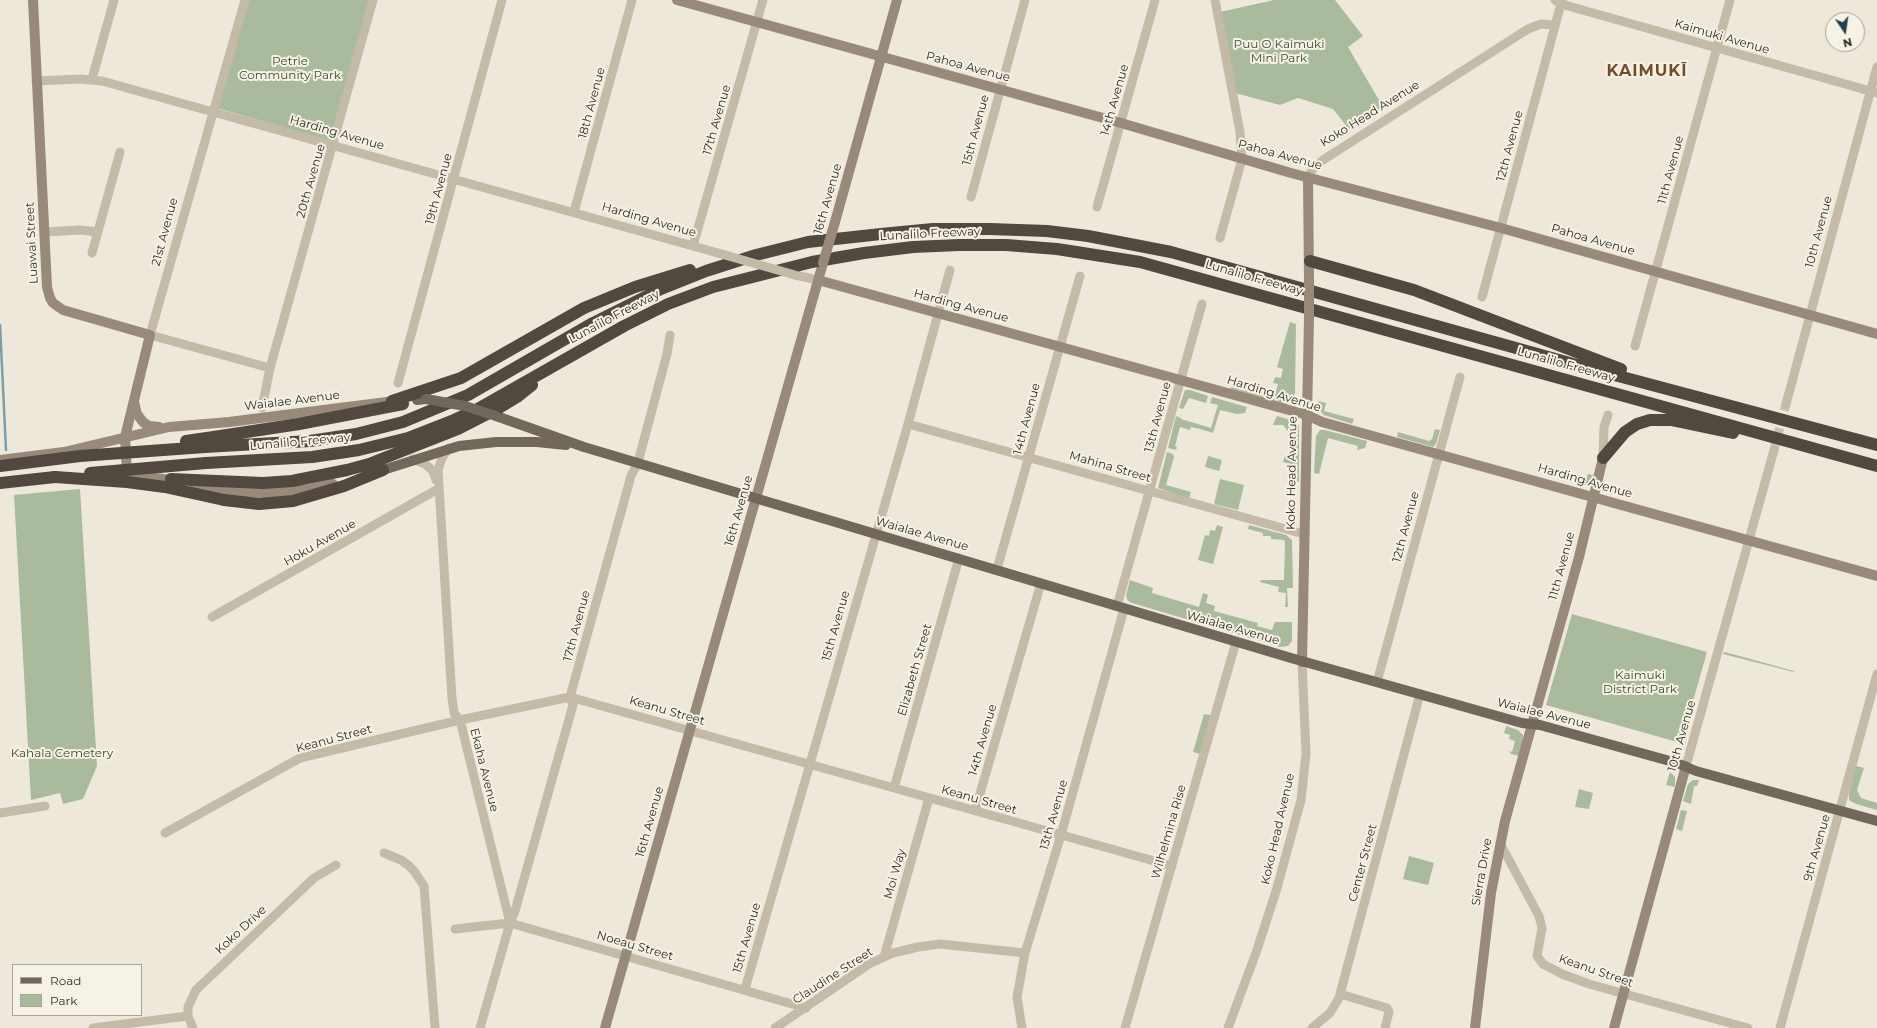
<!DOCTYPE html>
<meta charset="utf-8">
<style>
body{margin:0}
#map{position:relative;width:1877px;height:1028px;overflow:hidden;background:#ede8da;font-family:Montserrat,sans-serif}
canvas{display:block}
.legend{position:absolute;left:12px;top:964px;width:130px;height:52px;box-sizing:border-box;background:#f6f2e5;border:1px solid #a7a399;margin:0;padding:5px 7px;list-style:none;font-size:12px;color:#312c27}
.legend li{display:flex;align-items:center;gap:8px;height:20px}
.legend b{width:20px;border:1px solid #a7a399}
.north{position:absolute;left:1825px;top:12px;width:40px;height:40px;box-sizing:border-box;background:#f6f2e5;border:1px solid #a7a399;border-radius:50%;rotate:167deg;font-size:11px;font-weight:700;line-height:16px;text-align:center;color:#312c27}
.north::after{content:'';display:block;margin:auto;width:14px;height:18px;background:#22414d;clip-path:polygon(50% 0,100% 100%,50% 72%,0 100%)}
</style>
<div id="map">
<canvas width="1877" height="1028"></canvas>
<ul class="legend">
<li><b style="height:5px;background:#71675a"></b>Road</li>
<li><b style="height:11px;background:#aaba9c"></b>Park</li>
</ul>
<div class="north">N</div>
</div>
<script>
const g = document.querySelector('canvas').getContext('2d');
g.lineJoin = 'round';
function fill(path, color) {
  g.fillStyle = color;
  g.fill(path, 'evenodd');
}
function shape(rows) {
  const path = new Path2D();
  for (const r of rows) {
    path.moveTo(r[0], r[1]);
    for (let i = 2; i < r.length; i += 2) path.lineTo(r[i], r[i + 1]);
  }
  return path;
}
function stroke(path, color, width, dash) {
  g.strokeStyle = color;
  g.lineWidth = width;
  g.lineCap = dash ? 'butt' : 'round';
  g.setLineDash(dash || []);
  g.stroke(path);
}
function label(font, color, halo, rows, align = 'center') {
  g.font = font + ' Montserrat,sans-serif';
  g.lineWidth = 4;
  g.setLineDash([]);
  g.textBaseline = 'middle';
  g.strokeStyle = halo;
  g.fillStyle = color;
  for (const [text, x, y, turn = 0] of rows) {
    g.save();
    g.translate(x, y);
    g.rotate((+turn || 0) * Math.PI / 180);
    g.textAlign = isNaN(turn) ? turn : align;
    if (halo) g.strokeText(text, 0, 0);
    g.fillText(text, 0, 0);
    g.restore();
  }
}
fill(shape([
 [249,0,369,0,330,141,217,108],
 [1274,0,1335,0,1363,36,1348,47,1383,107,1349,129,1333,109,1298,98,1280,105,1235,93,1220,12],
 [1290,322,1296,324,1295,393,1292,401,1285,405,1230,391,1231,387,1274,399,1278,384,1273,383,1275,377,1281,378,1283,369,1277,367],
 [1185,390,1190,390,1208,396,1206,403,1189,398,1183,409,1179,408],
 [1212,397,1247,407,1245,413,1237,414,1220,410,1213,433,1200,429,1191,427,1190,430,1180,427,1175,446,1177,447,1176,450,1168,448,1176,416,1181,418,1181,419,1211,428,1218,405,1210,403],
 [1318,401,1326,403,1324,411,1354,419,1352,424,1324,415,1319,410],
 [1277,416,1294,421,1299,425,1299,482,1290,480,1290,472,1289,472,1291,464,1283,462,1285,456,1291,457,1292,439,1291,435,1283,425,1273,425],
 [1435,429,1440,430,1436,444,1433,447,1397,437,1398,432,1429,441,1432,439],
 [1320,430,1325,430,1367,441,1365,448,1357,450,1358,446,1328,438,1319,474,1314,473,1316,436],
 [1167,452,1173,454,1174,457,1166,485,1191,492,1189,499,1158,488],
 [1208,456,1222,460,1219,471,1205,467],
 [1588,474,1593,475,1590,483,1586,485,1577,486,1579,482,1586,478],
 [1220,479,1244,485,1238,510,1214,504],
 [80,489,97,766,83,799,63,804,60,793,31,800,14,495],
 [1217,525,1223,527,1213,564,1198,560,1205,535,1209,536,1210,530,1215,531],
 [1249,525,1286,535,1292,540,1293,588,1287,588,1288,607,1285,607,1286,593,1278,592,1279,587,1260,582,1261,580,1284,580,1285,543,1284,540,1271,539,1271,536,1263,536,1263,533,1248,529],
 [1130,580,1153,588,1152,593,1199,607,1203,593,1208,595,1206,603,1215,606,1214,611,1258,623,1257,626,1272,630,1275,622,1292,622,1292,641,1288,646,1280,647,1132,603,1128,601,1126,596],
 [1572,614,1707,652,1681,743,1546,705],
 [1724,652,1736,655,1794,671,1794,672,1723,654],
 [1204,714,1211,715,1200,754,1193,752],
 [1506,726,1518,730,1523,735,1523,741,1519,756,1511,754,1509,751,1512,752,1515,741,1509,739,1510,735,1504,733],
 [1856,766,1864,768,1857,790,1861,798,1877,803,1877,810,1856,804,1849,800,1849,794],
 [1670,772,1675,777,1675,787,1666,785],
 [1693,780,1699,780,1697,786,1694,786,1691,804,1683,801,1688,784],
 [1579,789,1593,793,1589,809,1575,807],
 [1681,810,1687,811,1682,831,1676,829],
 [1409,856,1434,863,1428,885,1403,879]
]), '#aaba9c');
stroke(shape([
 [0,325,6,450]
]), '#7d9ca6', 2.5);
stroke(shape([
 [1774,450,1786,404]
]), '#c7c2b6', 9, [9, 4.5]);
stroke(shape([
 [245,0,150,335,270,368],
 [1215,0,1240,132,1242,159,1220,238],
 [1555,0,1561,4,1877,93],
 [92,79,114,0],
 [36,81,80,79,102,81,718,253],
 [1308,177,1312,170,1323,160,1528,29,1541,24,1555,25],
 [971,197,1025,0],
 [1097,207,1155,0],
 [574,212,632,0],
 [44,232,80,230,97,232],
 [693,246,763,0],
 [92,253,120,152],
 [795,275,818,280],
 [1482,297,1562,0],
 [1635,346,1730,0],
 [398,383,502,0],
 [1786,404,1877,67],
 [262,408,270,368,373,0],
 [908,424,1304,534],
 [449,448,442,458,438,470,452,698,454,713,460,720,510,923,480,1028],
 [1603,458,1604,427,1608,415],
 [413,459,425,464,433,471,436,480],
 [997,569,1080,276],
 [1117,606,1202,304],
 [212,617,438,489],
 [1377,682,1460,377],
 [1686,766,1774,450],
 [894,788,959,558],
 [975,811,1041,583],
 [0,813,45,806],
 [165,833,300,758,460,720,570,697,1172,866],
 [1500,843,1539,916,1542,928,1537,956,1543,964,1562,974,1589,984,1748,1028],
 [384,853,401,860,408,865,414,871,424,886,435,1028],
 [510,923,515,911,573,705,570,697,631,476,638,462,667,354,670,335],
 [455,929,510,923,806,1008],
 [884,957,929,798],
 [745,989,908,424,950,270],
 [1340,994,1387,1008,1389,1012,1385,1028],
 [93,1028,188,1016],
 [193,1028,188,1016,188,1007,196,990,314,878,336,865],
 [775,1028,869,964,893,953,918,947,940,944,1025,953],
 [1022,1028,1017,997,1025,953,1061,835,1124,609],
 [1125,1028,1236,642],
 [1228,1028,1257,950,1277,888,1301,800,1306,754,1302,662],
 [1312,1028,1330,1013,1339,998,1420,694],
 [1780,1028,1877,674]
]), '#c4baa8', 9);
stroke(shape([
 [33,0,47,287,50,298,53,303,63,310,150,335,125,437,127,474],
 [677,0,1121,123,1291,173,1501,228,1877,334],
 [1308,177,1309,281],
 [835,222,897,0],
 [818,280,1307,415,1322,422,1877,576],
 [134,402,137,414,143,422,149,426,159,427],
 [0,460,64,452,169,427,229,422,387,402],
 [123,474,179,481],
 [194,484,234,492,264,493,310,489,333,484],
 [1302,662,1309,318],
 [605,1028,823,263],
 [1475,1028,1491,893,1505,821,1579,557,1603,458],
 [1614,1028,1686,766]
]), '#978a7a', 10);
stroke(shape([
 [417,400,426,399],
 [496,416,584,447,1291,658,1522,723,1540,725,1677,763,1696,771,1877,821],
 [383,470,459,446,496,442,537,442,566,445]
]), '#71675a', 10);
stroke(shape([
 [1310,261,1414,290,1621,369],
 [392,401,461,378,584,308,635,287,690,270],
 [207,438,299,424,403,404],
 [205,447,310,441,356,434,403,422,468,395,593,323,661,289,706,271,756,255,808,242,881,234,933,229,990,229,1047,231,1088,236,1171,252,1577,365,1877,445],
 [1603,458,1625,432,1637,424,1650,420,1671,420,1733,433],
 [206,463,312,457,359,450,408,438,454,420,476,410,624,326,668,304,713,287,812,262,864,253,913,247,959,245,1006,245,1057,249,1140,262,1877,466],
 [171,479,263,483,292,481,347,470,369,464,458,429,499,408,517,397,532,385],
 [0,483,55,477],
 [224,500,259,504,293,501,344,486,383,470]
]), '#51483f', 12);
stroke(shape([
 [718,253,795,275]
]), '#c4baa8', 9);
stroke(shape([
 [823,263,835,222],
 [1309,318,1309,281]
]), '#978a7a', 10);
stroke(shape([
 [426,399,465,406,496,416]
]), '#71675a', 10);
stroke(shape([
 [186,441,207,438],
 [0,466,80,456,205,447],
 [90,473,206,463],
 [55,477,127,482,165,487,224,500]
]), '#51483f', 12);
label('12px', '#312c27', '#f6f2e5', [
 ["Kaimuki Avenue",1722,37,16],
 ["Pahoa Avenue",968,67,15],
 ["14th Avenue",1115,100,-74],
 ["18th Avenue",592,103,-75],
 ["Koko Head Avenue",1370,114,-32],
 ["17th Avenue",717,120,-74],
 ["15th Avenue",976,130,-75],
 ["Harding Avenue",337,133,16],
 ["12th Avenue",1510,146,-75],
 ["Pahoa Avenue",1280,155,15],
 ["11th Avenue",1671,170,-75],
 ["20th Avenue",311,181,-74],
 ["19th Avenue",439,189,-75],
 ["16th Avenue",828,199,-74],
 ["Harding Avenue",649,220,16],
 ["21st Avenue",165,232,-75],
 ["10th Avenue",1819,232,-75],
 ["Lunalilo Freeway",930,234,-3],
 ["Pahoa Avenue",1593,240,16],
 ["Luawai Street",32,243,-93],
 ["Lunalilo Freeway",1254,278,16],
 ["Harding Avenue",961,306,15],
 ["Lunalilo Freeway",614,317,-28],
 ["Lunalilo Freeway",1566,365,16],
 ["Harding Avenue",1274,394,17],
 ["Waialae Avenue",292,401,-7],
 ["13th Avenue",1158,417,-75],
 ["14th Avenue",1027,419,-75],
 ["Lunalilo Freeway",300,442,-5],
 ["Mahina Street",1110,467,16],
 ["Koko Head Avenue",1292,473,-89],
 ["Harding Avenue",1585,481,16],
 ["16th Avenue",739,511,-74],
 ["12th Avenue",1406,527,-75],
 ["Waialae Avenue",922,534,16],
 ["Hoku Avenue",320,543,-30],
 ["11th Avenue",1562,566,-75],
 ["17th Avenue",577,626,-75],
 ["15th Avenue",836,626,-74],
 ["Waialae Avenue",1233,628,16],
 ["Elizabeth Street",915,670,-74],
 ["Keanu Street",667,711,16],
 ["Waialae Avenue",1544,714,14],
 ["10th Avenue",1682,736,-74],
 ["Keanu Street",334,739,-15],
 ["14th Avenue",983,740,-74],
 ["Ekaha Avenue",484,770,76],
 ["Keanu Street",979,800,16],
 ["13th Avenue",1054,815,-74],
 ["16th Avenue",650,822,-74],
 ["Koko Head Avenue",1278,829,-77],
 ["Wilhelmina Rise",1169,832,-74],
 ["9th Avenue",1817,848,-74],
 ["Center Street",1363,863,-75],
 ["Sierra Drive",1482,872,-80],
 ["Moi Way",895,874,-74],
 ["Koko Drive",241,930,-43],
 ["15th Avenue",747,938,-74],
 ["Noeau Street",635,946,16],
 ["Keanu Street",1596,971,19],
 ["Claudine Street",833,976,-33]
]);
label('12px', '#3b4c2e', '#f6f2e5', [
 ["Puu O Kaimuki",1279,44],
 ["Mini Park",1279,58],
 ["Petrie",290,61],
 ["Community Park",290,75],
 ["Kaimuki",1640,675],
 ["District Park",1640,689],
 ["Kahala Cemetery",62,753]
]);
g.letterSpacing = '1px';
label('bold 16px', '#754c2b', '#f6f2e5', [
 ["KAIMUKĪ",1647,71]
]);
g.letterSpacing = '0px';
</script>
